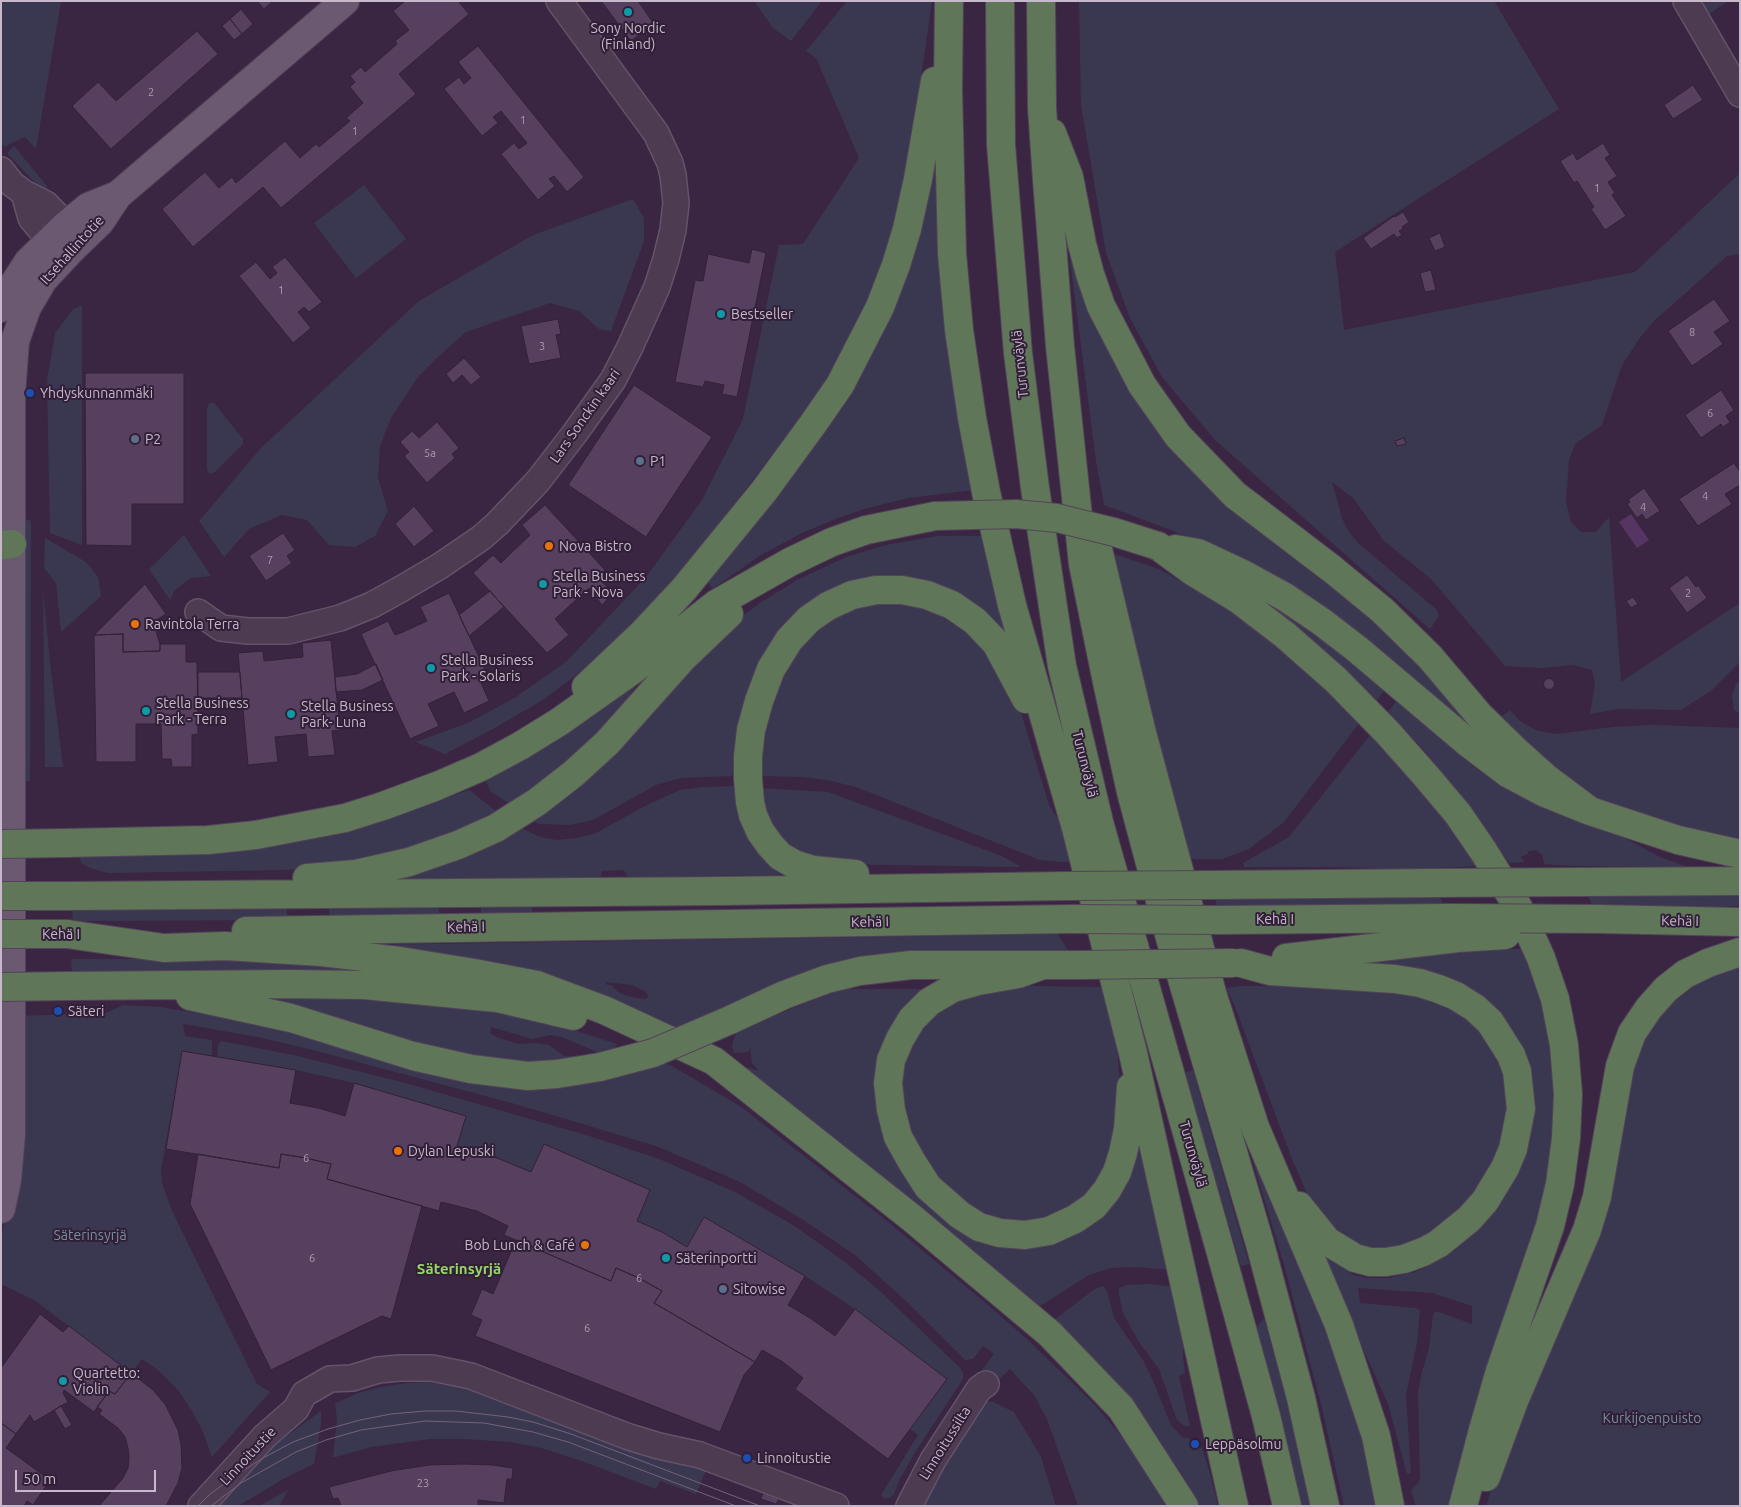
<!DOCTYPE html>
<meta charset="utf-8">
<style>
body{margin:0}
#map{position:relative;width:1741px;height:1507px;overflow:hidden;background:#3a2642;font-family:Ubuntu,sans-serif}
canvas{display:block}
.frame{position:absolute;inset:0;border:2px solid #c7b8cb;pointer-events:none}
.scale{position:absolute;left:15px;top:1470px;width:141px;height:22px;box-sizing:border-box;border:2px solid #c7b8cb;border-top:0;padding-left:6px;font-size:15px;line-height:18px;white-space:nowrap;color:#c7b8cb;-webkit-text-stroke:4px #311f37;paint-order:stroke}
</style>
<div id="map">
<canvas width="1741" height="1507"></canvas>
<div class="frame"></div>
<div class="scale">50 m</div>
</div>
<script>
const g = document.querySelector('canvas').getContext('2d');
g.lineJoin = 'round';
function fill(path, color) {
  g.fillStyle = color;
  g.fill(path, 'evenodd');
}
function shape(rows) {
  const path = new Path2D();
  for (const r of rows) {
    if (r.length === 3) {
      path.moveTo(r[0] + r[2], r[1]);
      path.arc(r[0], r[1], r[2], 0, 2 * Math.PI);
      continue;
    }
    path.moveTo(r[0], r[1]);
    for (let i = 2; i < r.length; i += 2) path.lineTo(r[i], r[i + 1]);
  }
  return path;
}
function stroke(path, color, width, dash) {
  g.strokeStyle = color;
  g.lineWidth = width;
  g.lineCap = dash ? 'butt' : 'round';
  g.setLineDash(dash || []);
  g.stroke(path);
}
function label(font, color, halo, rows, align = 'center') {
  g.font = font + ' Ubuntu,sans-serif';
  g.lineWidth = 4;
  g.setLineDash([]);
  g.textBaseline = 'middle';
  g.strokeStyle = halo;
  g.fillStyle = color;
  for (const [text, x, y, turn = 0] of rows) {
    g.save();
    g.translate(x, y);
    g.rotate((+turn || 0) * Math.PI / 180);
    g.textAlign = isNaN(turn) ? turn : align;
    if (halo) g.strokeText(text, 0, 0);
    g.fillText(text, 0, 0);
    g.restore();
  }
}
fill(shape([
 [1,1,61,1,36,149,25,137,4,147,1,142],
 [754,1,822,1,791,41,773,28],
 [847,1,932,1,919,92,902,190,886,251,863,311,850,339,825,383,799,421,705,541,651,605,624,633,575,676,543,700,491,730,445,754,416,742,470,722,516,697,567,661,646,577,702,500,743,419,779,245,803,244,859,158,816,58,806,51],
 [1079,1,1494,1,1559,109,1335,252,1344,330,1635,272,1740,173,1740,254,1727,256,1654,321,1641,336,1622,365,1602,425,1575,444,1569,460,1566,502,1571,522,1581,532,1596,532,1609,517,1621,682,1740,603,1740,662,1712,690,1681,710,1618,709,1590,714,1595,684,1592,670,1573,665,1543,668,1505,666,1431,579,1384,541,1354,499,1332,482,1342,518,1347,529,1358,543,1437,610,1439,616,1430,629,1215,440,1162,377,1130,318,1106,253,1081,105],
 [1701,1,1728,1,1709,14],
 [936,142,974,490,908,498,864,509,836,519,802,533,761,555,712,589,706,577,817,435],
 [14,146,47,186,45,193,7,153],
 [364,185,406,239,356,278,314,223],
 [633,199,644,218,644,241,611,331,599,329,579,311,550,303,466,332,440,355,418,377,391,418,380,446,378,478,388,511,375,536,355,547,329,545,307,520,282,515,249,529,224,557,199,521,261,448,419,301,533,235],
 [1068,245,1073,245,1110,348,1345,595,1391,636,1469,718,1493,745,1238,560,1171,530,1104,505,1096,461],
 [82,305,82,545,50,533,47,380,55,333,73,309],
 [209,403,214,403,243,439,243,444,215,472,210,474,207,470,207,409],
 [21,518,31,521,30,781,18,782],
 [184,535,211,576,191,578,175,590,170,600,149,569],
 [937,536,984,536,1009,642,880,581,756,672,745,699,732,776,681,778,656,785,593,820,570,825,540,824,531,821,723,630,760,603,797,580,846,557,886,545],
 [45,538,86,562,98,577,101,596,61,632,56,583,44,568],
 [1114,554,1159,569,1227,607,1265,634,1306,670,1360,722,1284,822,1249,849,1222,859,1184,859,1145,705],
 [43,590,50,663,63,767,45,767],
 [1266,598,1387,687,1377,700,1328,654,1277,610,1266,599],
 [874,599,944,609,1004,670,1022,716,1049,805,1058,819,1074,861,1062,862,1040,860,856,787,827,780,802,777,761,776,759,734,790,658,829,615],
 [1740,682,1740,714,1734,710,1732,696,1736,684],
 [632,686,635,687,622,706,589,742,551,777,510,804,491,792,486,782,554,743,620,693],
 [1398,699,1610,830,1658,856,1687,867,1573,866,1545,864,1543,860,1543,856,1536,850,1528,851,1528,854,1521,857,1525,862,1510,863,1461,795,1424,750,1388,712],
 [1510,710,1521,722,1538,731,1557,734,1613,727,1653,725,1740,728,1740,841,1690,831,1594,798,1578,789,1497,720],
 [1371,734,1441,814,1479,866,1407,869,1341,867,1244,867,1243,863,1289,837],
 [734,786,737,802,783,872,782,874,775,875,628,877,624,870,602,871,600,879,404,880,403,875,521,828,540,837,557,840,578,838,596,833,643,807,680,790,703,787],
 [758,788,828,792,1002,856,1021,867,827,864,814,862,776,840],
 [469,790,496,811,472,823,472,827,412,850,320,868,285,870,108,873,93,869,81,863,80,856,334,834,378,822],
 [1740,894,1740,906,1707,907,1592,905,1588,896],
 [1440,897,1444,906,1217,906,1215,899],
 [481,907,532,907,532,915,481,917],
 [329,908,439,908,439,918,330,919],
 [287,909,287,920,73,921,72,910],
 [1058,934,1071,955,938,956,674,1031,367,945],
 [605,982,632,985,646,992,649,997,644,999,627,996,618,992,611,985,607,985],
 [1462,949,1524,949,1540,993,1551,1058,1555,1097,1550,1180,1538,1224,1475,1407,1449,1506,1413,1506,1415,1505,1411,1490,1419,1482,1420,1477,1418,1393,1421,1376,1429,1348,1433,1315,1435,1312,1439,1312,1472,1324,1472,1306,1432,1293,1358,1288,1360,1303,1416,1308,1420,1310,1417,1343,1406,1395,1411,1473,1407,1474,1388,1404,1321,1256,1323,1252,1353,1275,1367,1278,1389,1278,1415,1272,1427,1266,1439,1257,1513,1173,1506,1026,1353,964],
 [71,959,220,959,326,964,424,976,72,974],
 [1740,962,1740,1506,1486,1506,1639,1039,1675,992],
 [1027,986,1108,987,1117,1047,1120,1085,1119,1118,1112,1148,1103,1174,1085,1197,1068,1213,1015,1224,984,1216,937,1183,903,1125,898,1073,924,1021,950,1002,1004,988],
 [1241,986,1331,986,1445,998,1496,1038,1512,1106,1492,1175,1449,1223,1411,1246,1376,1252,1346,1243,1314,1209,1292,1159,1234,1004,1226,988],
 [841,989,927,989,885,1047,926,1200,1056,1239,1137,1130,1171,1270,1134,1267,1111,1268,1089,1275,1032,1311,703,1048,714,1044,746,1067,759,1071,752,1063,750,1048,748,1052,734,1053,732,1045,736,1033,766,1019],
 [244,993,472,1007,543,1020,617,1044,612,1051,601,1054,562,1037,551,1035,532,1039,491,1027,490,1033,496,1037,518,1044,535,1043,549,1045,564,1056,577,1057,508,1068,232,995],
 [123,1005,160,1007,262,1024,405,1064,662,1062,672,1066,740,1106,892,1225,988,1305,1029,1341,1094,1404,1128,1444,1169,1506,1078,1506,1047,1419,1034,1395,1010,1369,998,1380,981,1375,981,1371,994,1354,983,1346,973,1359,965,1360,906,1301,855,1255,802,1219,740,1182,656,1146,519,1105,313,1050,258,1037,183,1024,185,1036,212,1040,212,1056,182,1051,161,1171,162,1183,172,1211,257,1384,270,1392,212,1457,203,1432,192,1411,179,1391,158,1370,142,1359,131,1373,34,1300,1,1284,1,1240,14,1172,17,1016,106,1013],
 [221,1041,298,1056,402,1082,589,1136,659,1159,735,1192,793,1225,845,1262,880,1291,960,1368,963,1373,963,1379,914,1454,900,1479,894,1494,889,1498,884,1498,881,1495,918,1435,910,1429,947,1379,855,1309,805,1276,687,1247,662,1232,637,1221,650,1190,544,1144,531,1172,497,1158,457,1146,466,1116,354,1083,296,1070,217,1057,218,1045],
 [1193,1070,1249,1264,1241,1266,1184,1073],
 [1229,1083,1344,1375,1383,1506,1344,1506,1322,1408,1285,1268],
 [1148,1284,1176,1287,1183,1335,1183,1356,1185,1373,1179,1376,1190,1426,1184,1426,1177,1420,1159,1369,1139,1342,1123,1313,1119,1295,1119,1288,1127,1285],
 [1103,1286,1107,1291,1114,1318,1143,1360,1153,1381,1171,1425,1182,1437,1191,1439,1194,1450,1202,1448,1210,1474,1218,1506,1198,1506,1181,1473,1138,1413,1047,1325,1095,1289],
 [1264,1318,1301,1451,1311,1506,1300,1506,1289,1455,1257,1327],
 [429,1382,482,1392,707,1468,696,1494,660,1481,656,1489,579,1460,541,1448,510,1442,465,1439,430,1439,371,1447,336,1457,333,1457,337,1420,335,1403,361,1392,382,1387,407,1383],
 [982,1400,993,1402,1014,1412,1041,1457,1056,1506,914,1506],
 [321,1411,321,1424,314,1464,285,1478,238,1506,218,1506,232,1493,271,1450,270,1448],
 [288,1490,280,1505,282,1506,259,1506]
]), '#3a3851');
fill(shape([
 [1631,514,1649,540,1637,548,1619,522]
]), '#563562');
const building = shape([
 [257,1,273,1,264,9,257,1],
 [405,1,458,1,469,14,399,74,416,94,281,208,263,187,193,247,162,209,205,172,219,188,232,177,236,183,285,141,300,158,316,144,319,147,350,121,346,118,363,103,350,87,355,82,350,76,361,67,365,72,397,44,395,41,409,30,393,11,405,1],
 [601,1,638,1,654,24,631,41,601,1],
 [241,9,253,24,242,34,230,19,241,9],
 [230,19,242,34,234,40,222,26,230,19],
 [197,31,218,54,111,149,72,106,98,82,116,101,197,31],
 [478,46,584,177,567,192,554,176,549,179,555,186,538,200,501,154,514,143,519,149,527,143,501,111,493,117,498,123,482,136,444,89,459,77,464,84,471,78,458,62,478,46],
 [1693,85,1703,100,1673,119,1664,105,1693,85],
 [1603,143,1610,155,1605,158,1617,176,1608,182,1615,193,1612,195,1626,216,1605,230,1591,209,1594,207,1577,181,1574,183,1560,161,1573,153,1577,160,1603,143],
 [1403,212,1409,222,1402,227,1403,229,1399,231,1402,235,1397,238,1394,234,1371,249,1363,238,1394,216,1395,217,1403,212],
 [1440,233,1445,247,1435,251,1429,238,1440,233],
 [752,249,766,253,737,397,722,394,724,385,705,381,703,387,675,382,695,280,703,281,708,254,749,263,752,249],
 [285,257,322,302,309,312,304,307,298,312,311,328,293,343,239,276,256,262,270,279,277,273,272,267,285,257],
 [1431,270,1436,290,1425,292,1420,273,1431,270],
 [1714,299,1730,321,1714,332,1723,344,1692,366,1668,331,1714,299],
 [558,319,561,334,556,335,561,358,529,364,521,326,558,319],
 [464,358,481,377,471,385,462,375,453,383,446,374,464,358],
 [85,373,184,373,184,504,132,504,132,546,86,545,85,373],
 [634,385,712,437,646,537,568,485,634,385],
 [1721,390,1734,410,1726,416,1730,422,1723,427,1721,424,1701,438,1685,415,1721,390],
 [437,422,459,448,452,454,455,458,427,483,404,456,409,452,400,442,412,431,419,438,437,422],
 [1404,438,1406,444,1397,446,1395,441,1404,438],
 [1734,463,1740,472,1740,485,1725,494,1732,504,1698,526,1679,499,1734,463],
 [1644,488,1660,511,1646,520,1642,514,1637,518,1627,504,1630,502,1628,500,1644,488],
 [545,505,605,570,599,579,613,593,602,605,589,588,555,619,569,635,547,653,473,573,493,555,501,563,506,558,530,535,522,525,545,505],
 [414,506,434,531,414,547,395,524,414,506],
 [283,533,295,550,287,556,292,563,266,581,249,556,283,533],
 [1687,575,1696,587,1698,585,1707,598,1687,613,1669,588,1687,575],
 [145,584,166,614,153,622,160,644,160,651,123,652,123,634,94,635,145,584],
 [490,591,504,607,469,636,459,615,490,591],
 [449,593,486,672,478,676,489,701,464,713,454,692,428,704,439,726,410,739,361,634,388,621,395,635,403,632,427,621,420,607,449,593],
 [1633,597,1638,604,1631,608,1626,601,1633,597],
 [123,634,123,652,160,651,160,644,186,644,186,662,197,662,198,734,192,735,192,767,172,767,171,759,162,759,161,724,136,724,136,762,96,762,94,635,123,634],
 [331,640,340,730,332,731,335,755,308,757,306,734,275,737,278,762,248,765,238,653,263,651,264,661,303,657,302,643,331,640],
 [376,664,383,680,362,690,336,692,335,677,357,674,376,664],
 [198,672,240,672,242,698,198,698,198,672],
 [1549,684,5.5],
 [182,1051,296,1070,290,1103,318,1108,345,1116,354,1083,466,1116,457,1146,497,1158,531,1172,544,1144,650,1190,637,1221,662,1232,687,1247,704,1217,805,1276,788,1305,810,1318,835,1336,855,1309,947,1379,888,1459,795,1389,803,1378,783,1362,762,1350,755,1362,654,1303,662,1291,639,1278,616,1268,611,1281,504,1235,508,1226,477,1211,441,1202,439,1211,327,1179,331,1164,306,1158,281,1154,279,1168,166,1149,182,1051],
 [198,1154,279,1168,281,1154,306,1158,331,1164,327,1179,422,1206,391,1319,382,1316,271,1370,190,1204,198,1154],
 [516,1240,611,1281,616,1268,639,1278,662,1291,654,1303,755,1362,744,1375,720,1432,475,1336,482,1320,471,1315,482,1289,493,1294,516,1240],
 [40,1314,63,1332,69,1326,131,1373,115,1394,109,1391,94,1412,64,1390,63,1393,68,1402,34,1422,30,1415,16,1434,1,1423,1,1368,40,1314],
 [131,1373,153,1390,165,1404,178,1430,181,1444,182,1468,178,1483,166,1506,99,1506,123,1478,128,1468,129,1458,128,1448,125,1437,118,1428,99,1414,102,1410,97,1407,109,1391,115,1394,131,1373],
 [61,1406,72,1425,65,1429,54,1410,61,1406],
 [1,1423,16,1434,6,1448,50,1480,33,1505,27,1501,24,1506,1,1506,1,1423],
 [1196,1438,1198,1449,1193,1450,1191,1439,1196,1438],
 [464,1464,492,1465,513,1468,512,1479,507,1479,504,1503,478,1500,478,1506,341,1506,338,1498,333,1499,329,1487,391,1471,429,1465,464,1464],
 [763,1493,779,1499,776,1504,761,1499,763,1493]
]);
fill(building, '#57405f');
stroke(building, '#332139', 1);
const minor = shape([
 [1686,1,1740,94],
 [1,170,12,184,24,193,46,204,66,225,70,245],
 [24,193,31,218,50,241,68,248],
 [198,612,221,628,248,631,288,631,340,618,372,605,401,589,440,566,481,538,497,524,538,481,575,433,613,380,630,347,657,287,666,259,673,230,676,203,673,175,670,163,656,133,559,1],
 [201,1506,265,1436,296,1409,304,1394,330,1379,352,1378,378,1370,400,1368,432,1368,471,1376,629,1437,659,1446,700,1455,836,1506],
 [909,1506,933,1460,979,1389,986,1384]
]);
const major = shape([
 [1,308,5,298,28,262,66,225,88,207,118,195],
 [1,1209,7,1180,11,1135,11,394,15,341,27,307,43,280,71,250,100,222,118,195,345,1]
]);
const highway = shape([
 [949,1,948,88,952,254,959,330,972,418,986,492,1012,605,1076,828,1133,1053,1234,1506],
 [1000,1,1001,145,1018,353,1035,488,1062,666,1099,822,1221,1253,1266,1416,1287,1506],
 [1041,1,1042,108,1047,180,1060,346,1083,564,1107,682,1131,792,1170,938,1260,1244,1301,1398,1325,1506],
 [1052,133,1069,177,1082,244,1090,274,1101,306,1142,385,1178,436,1235,495,1332,569,1382,610,1430,657,1479,715,1517,752,1546,778,1590,811],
 [1,545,12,544],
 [1158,546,1192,571,1238,599,1285,635,1336,680,1387,732,1426,776,1458,814,1484,852,1518,907,1541,958,1555,999,1564,1045,1568,1094,1566,1138,1560,1184,1550,1226,1500,1371,1483,1430,1463,1506],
 [1098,549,1142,733,1212,993,1255,1127,1339,1325,1376,1436,1390,1506],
 [1175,549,1198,553,1243,574,1285,597,1322,622,1357,649,1467,742,1509,774,1543,792,1590,811,1678,840,1740,854],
 [586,687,641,635,684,589,764,491,813,424,840,385,880,307,896,265,907,229,918,179,935,81],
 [65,843,208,840,256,835,345,818,383,806,437,786,481,767,520,746,559,722,634,669,716,604,790,562,832,542,866,530,935,516],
 [855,874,813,870,794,864,780,856,770,845,760,831,753,815,750,802,748,779,748,756,751,730,759,701,771,669,789,640,809,619,828,606,852,595,876,590,902,590,927,595,952,605,975,621,996,643,1026,699],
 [307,878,356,874,409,862,458,845,496,828,537,802,573,774,607,743,682,659,729,614],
 [1581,882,1740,881],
 [1211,885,1434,883],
 [66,896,722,891,1066,886],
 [1599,919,1740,922],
 [1221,920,1449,918],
 [246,931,1072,919],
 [67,934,164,948,225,946,321,952,400,961,474,973,537,985,604,1010,714,1061,913,1219,1050,1334,1121,1408,1184,1506],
 [1286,958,1458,938],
 [1241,963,1270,971,1395,979,1420,983,1439,989,1456,996,1475,1008,1490,1022,1511,1055,1517,1071,1521,1109,1513,1149,1505,1168,1485,1201,1469,1219,1438,1244,1423,1252,1404,1259,1386,1262,1370,1262,1355,1258,1327,1241,1299,1206],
 [1043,965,1018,974,978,981,953,988,929,1002,912,1019,900,1039,891,1060,888,1083,891,1110,898,1137,912,1162,928,1187,960,1215,979,1227,1000,1233,1025,1235,1049,1231,1075,1219,1094,1206,1107,1190,1117,1172,1123,1153,1128,1129,1131,1087],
 [68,986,288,984,364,985,497,998,573,1016],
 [190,996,291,1018,413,1056,471,1069,528,1076,557,1074,600,1067],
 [730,1020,784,995,827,979,860,971,911,965,1080,965],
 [1486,1477,1514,1401,1587,1230,1597,1197,1620,1066,1632,1033,1649,1008,1666,989,1685,974,1708,963,1740,952]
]);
stroke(minor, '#645369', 28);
stroke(major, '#524158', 30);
stroke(highway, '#544259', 30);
stroke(minor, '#4c3b51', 25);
stroke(major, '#6b5971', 28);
stroke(highway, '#5f7758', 28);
stroke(shape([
 [198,1506,209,1495,236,1475,265,1457,293,1442,328,1429,360,1420,391,1414,425,1411,456,1411,508,1417,533,1422,571,1434,760,1506],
 [211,1506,241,1483,296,1452,326,1440,361,1430,425,1421,484,1423,533,1432,568,1442,736,1506]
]), '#74617b', 1);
const highwayBridge = shape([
 [935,516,1016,514,1057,518,1114,532,1158,546],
 [1,844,65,843],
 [1434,883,1581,882],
 [1066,886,1211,885],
 [1,896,66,896],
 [1449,918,1599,919],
 [1072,919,1221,920],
 [1,934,67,934],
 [1458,938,1506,935],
 [1080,965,1234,963],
 [1,987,68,986],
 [600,1067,653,1053,730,1020]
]);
stroke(highwayBridge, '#544259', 30, []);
stroke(highwayBridge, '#5f7758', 28);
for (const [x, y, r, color] of [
 [628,12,5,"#0f9aa8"],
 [721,314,5,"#0f9aa8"],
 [30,393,5,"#1a4fb4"],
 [135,439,5,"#5c6f8a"],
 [640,461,5,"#5c6f8a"],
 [549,546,5,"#e8710a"],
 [543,584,5,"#0f9aa8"],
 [135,624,5,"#e8710a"],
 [431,668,5,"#0f9aa8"],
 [146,711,5,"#0f9aa8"],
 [291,714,5,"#0f9aa8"],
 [58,1011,5,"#1a4fb4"],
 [398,1151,5,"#e8710a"],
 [585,1245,5,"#e8710a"],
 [666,1258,5,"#0f9aa8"],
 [723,1289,5,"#5c6f8a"],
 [63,1381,5,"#0f9aa8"],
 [1195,1444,5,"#1a4fb4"],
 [747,1458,5,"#1a4fb4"]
]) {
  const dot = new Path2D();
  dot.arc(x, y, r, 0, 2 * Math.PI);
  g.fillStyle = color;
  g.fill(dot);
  stroke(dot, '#311f37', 2);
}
label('11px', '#ab9ab0', null, [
 ["2",151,92],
 ["1",523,120],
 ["1",355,131],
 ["1",1597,188],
 ["1",281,290],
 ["8",1692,332],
 ["3",542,346],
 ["6",1710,413],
 ["5a",430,453],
 ["4",1705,496],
 ["4",1643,507],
 ["7",270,560],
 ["2",1688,593],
 ["6",306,1158],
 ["6",312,1258],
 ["6",639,1278],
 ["6",587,1328],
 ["23",423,1483]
]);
label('14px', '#c7b8cb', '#311f37', [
 ["Sony Nordic",628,28,"center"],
 ["(Finland)",628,44,"center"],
 ["Bestseller",731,314],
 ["Yhdyskunnanmäki",40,393],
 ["P2",145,439],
 ["P1",650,461],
 ["Nova Bistro",559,546],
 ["Stella Business",553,576],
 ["Park - Nova",553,592],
 ["Ravintola Terra",145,624],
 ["Stella Business",441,660],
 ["Park - Solaris",441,676],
 ["Stella Business",156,703],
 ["Park - Terra",156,719],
 ["Stella Business",301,706],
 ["Park- Luna",301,722],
 ["Säteri",68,1011],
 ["Dylan Lepuski",408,1151],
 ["Bob Lunch & Café",575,1245,"right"],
 ["Säterinportti",676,1258],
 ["Sitowise",733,1289],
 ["Quartetto:",73,1373],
 ["Violin",73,1389],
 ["Leppäsolmu",1205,1444],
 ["Linnoitustie",757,1458]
], 'left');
label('14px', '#c7b8cb', '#311f37', [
 ["Itsehallintotie",72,250,-48],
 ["Turunväylä",1020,364,-96],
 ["Lars Sonckin kaari",585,416,-55],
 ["Turunväylä",1085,764,76],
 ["Kehä I",1275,919],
 ["Kehä I",1680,921,1],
 ["Kehä I",870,922,-1],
 ["Kehä I",466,927,-1],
 ["Kehä I",61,934],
 ["Turunväylä",1193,1154,74],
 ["Linnoitussilta",945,1443,-58],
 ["Linnoitustie",248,1456,-47]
]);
label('14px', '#7691a1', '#311f37', [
 ["Säterinsyrjä",90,1235],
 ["Kurkijoenpuisto",1652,1418]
]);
label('bold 15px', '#95d668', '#311f37', [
 ["Säterinsyrjä",459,1269]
]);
</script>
